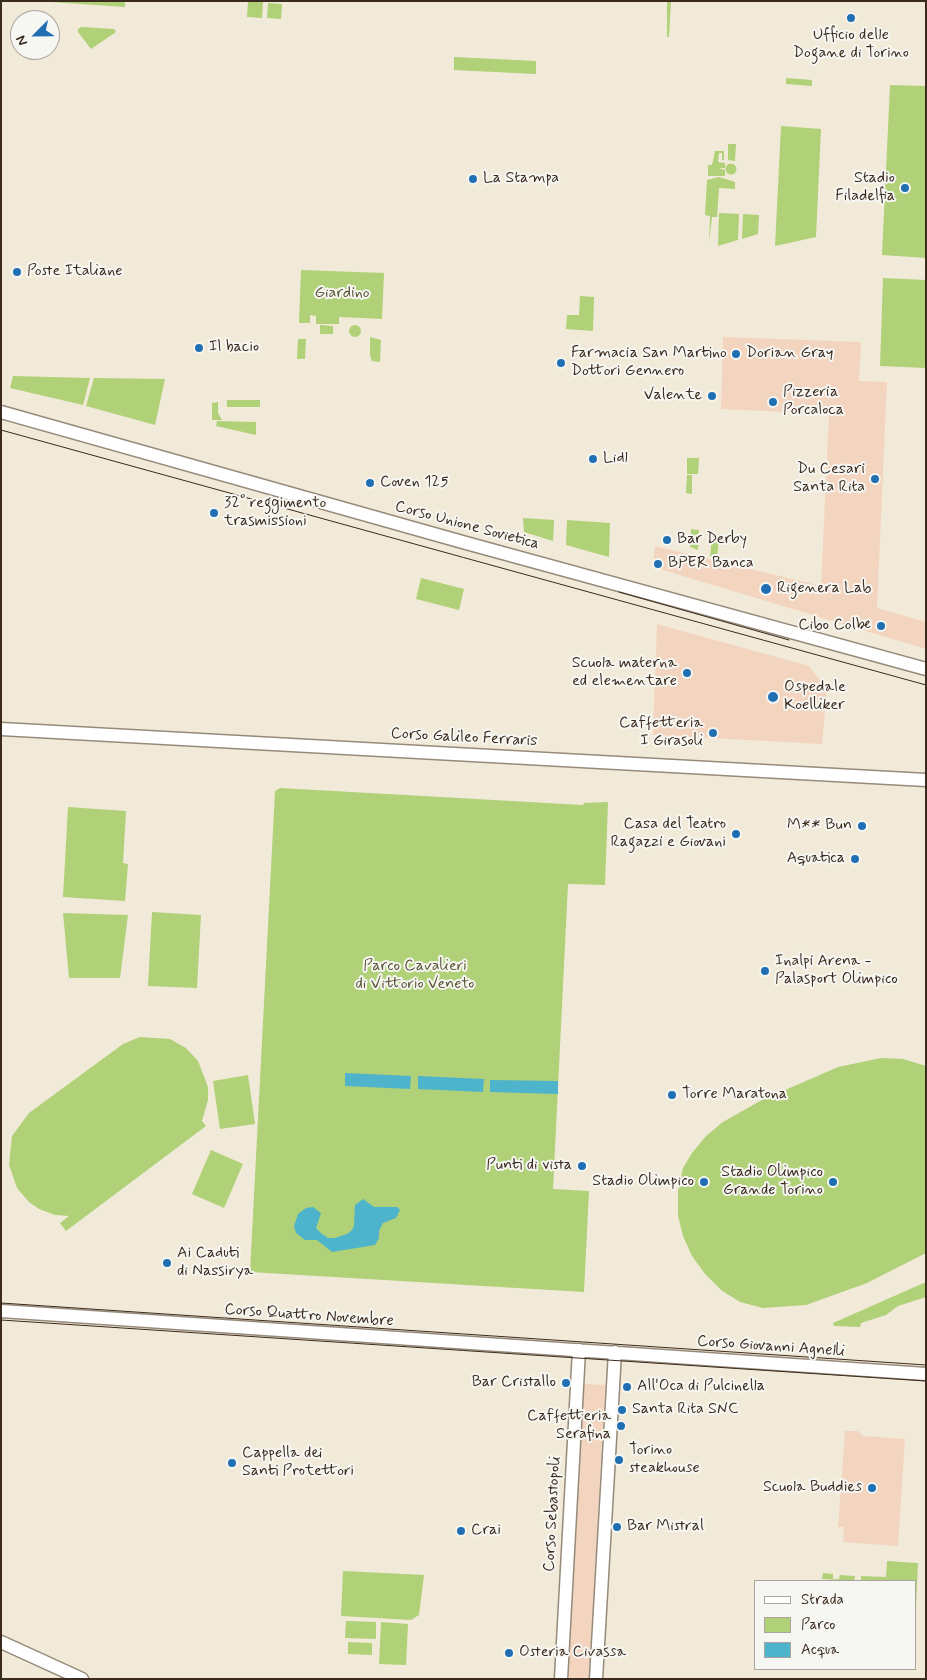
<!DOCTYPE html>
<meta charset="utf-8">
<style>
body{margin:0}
#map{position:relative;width:927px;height:1680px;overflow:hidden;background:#f2ead8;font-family:Mynerve,sans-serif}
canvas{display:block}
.frame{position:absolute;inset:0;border:2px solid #3b2a1e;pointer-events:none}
.legend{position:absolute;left:754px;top:1580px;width:162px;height:90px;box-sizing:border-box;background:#f6f6f2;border:1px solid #aba49d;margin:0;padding:6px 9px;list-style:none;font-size:15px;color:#3b2a1e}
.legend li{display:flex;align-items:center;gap:10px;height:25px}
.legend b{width:25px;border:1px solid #aba49d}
.north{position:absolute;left:10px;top:10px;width:50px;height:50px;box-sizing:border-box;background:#f6f6f2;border:1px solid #aba49d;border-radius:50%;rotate:247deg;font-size:14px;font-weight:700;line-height:20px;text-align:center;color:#3b2a1e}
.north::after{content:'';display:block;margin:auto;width:18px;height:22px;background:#1f6fb2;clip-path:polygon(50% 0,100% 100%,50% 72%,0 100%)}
</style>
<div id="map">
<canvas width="927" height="1680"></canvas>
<div class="frame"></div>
<ul class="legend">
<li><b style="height:6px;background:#fff"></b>Strada</li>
<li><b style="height:14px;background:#b0d178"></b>Parco</li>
<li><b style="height:14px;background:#4db4cc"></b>Acqua</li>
</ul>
<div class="north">N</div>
</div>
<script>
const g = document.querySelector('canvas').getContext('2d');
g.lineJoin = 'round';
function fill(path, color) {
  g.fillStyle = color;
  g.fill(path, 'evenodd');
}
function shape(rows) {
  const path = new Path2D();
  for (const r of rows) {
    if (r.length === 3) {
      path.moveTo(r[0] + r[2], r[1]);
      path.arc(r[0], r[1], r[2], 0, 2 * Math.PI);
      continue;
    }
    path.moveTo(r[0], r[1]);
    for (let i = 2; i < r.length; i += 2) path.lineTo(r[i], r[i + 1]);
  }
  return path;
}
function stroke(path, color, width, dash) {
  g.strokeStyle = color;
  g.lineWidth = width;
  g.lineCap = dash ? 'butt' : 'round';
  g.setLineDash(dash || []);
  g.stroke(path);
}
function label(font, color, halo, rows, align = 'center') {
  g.font = font + ' Mynerve,sans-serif';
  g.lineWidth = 4;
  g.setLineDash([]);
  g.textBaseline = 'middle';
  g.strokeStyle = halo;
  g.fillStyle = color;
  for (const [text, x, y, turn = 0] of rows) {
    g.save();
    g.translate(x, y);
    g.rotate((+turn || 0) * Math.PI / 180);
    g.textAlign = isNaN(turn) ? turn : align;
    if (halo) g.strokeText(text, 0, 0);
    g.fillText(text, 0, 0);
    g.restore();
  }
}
fill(shape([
 [723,337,861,342,859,381,887,382,877,608,926,622,926,649,653,567,655,546,821,586,829,414,721,409],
 [657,624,809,666,827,689,822,744,653,735],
 [583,1384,605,1385,589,1679,567,1679],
 [845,1431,858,1431,863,1436,905,1439,898,1546,843,1542,844,1527,838,1527]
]), '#f3d4bf');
fill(shape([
 [36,1,125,1,125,7],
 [248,1,263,1,262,18,247,17],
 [667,1,671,1,669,37,667,37],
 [268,3,282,4,281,19,267,18],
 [81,27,114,29,116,32,91,49,78,32,78,29],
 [454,57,536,61,536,74,454,70],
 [786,78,812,80,812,86,786,84],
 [890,85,926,86,926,258,882,255],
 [781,126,821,129,816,237,775,246],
 [728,144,736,144,735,161,728,160],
 [715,151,724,151,724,160,722,160,722,153,719,153,718,162,725,163,725,168,719,168,725,170,725,176,708,176,708,165,712,165],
 [731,169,5.5],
 [719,177,735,182,735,189,719,188,717,217,712,217,709,243,710,216,705,215,707,180],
 [719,213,739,214,738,240,718,246],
 [743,214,759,215,758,234,742,239],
 [301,270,384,273,382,319,339,317,339,324,316,324,316,316,310,315,310,323,299,323],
 [883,278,926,280,926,368,880,366],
 [580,296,594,297,593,331,566,329,567,315,579,315],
 [320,325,333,326,333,334,320,334],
 [355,331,6],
 [370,337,381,340,380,362,372,361,370,355],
 [298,339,306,339,305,359,297,359],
 [13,376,90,378,83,405,10,388],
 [94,378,165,379,155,425,86,406],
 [227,400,260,400,260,407,227,407],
 [218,402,218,413,222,420,212,420,212,403],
 [217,421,256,422,256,435,216,426],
 [687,458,699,458,698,474,687,474],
 [687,475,692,475,692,494,686,493],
 [523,518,554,520,553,541,524,532],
 [567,520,610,523,609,557,566,545],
 [691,529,699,530,698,550,690,547],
 [712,538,719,539,717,557,710,557],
 [421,578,464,589,459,610,416,599],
 [280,788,583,805,584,803,608,802,605,885,568,884,553,1189,589,1191,584,1292,250,1272,275,791],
 [68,807,126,811,123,863,128,864,125,901,63,897],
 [152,912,201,915,197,988,148,986],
 [63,913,128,915,120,978,69,978],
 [140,1037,170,1039,186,1048,198,1061,208,1087,208,1100,202,1121,206,1126,66,1231,60,1223,69,1216,55,1215,39,1209,29,1202,17,1188,9,1165,12,1136,29,1113,123,1044],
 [881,1058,903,1059,926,1066,926,1253,867,1283,806,1305,763,1308,740,1302,721,1290,705,1274,692,1256,683,1236,678,1216,678,1191,683,1168,692,1153,706,1136,723,1122,760,1101,838,1067],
 [248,1075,255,1124,220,1129,213,1081],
 [211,1150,243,1164,224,1208,192,1194],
 [926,1282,926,1297,898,1306,886,1315,861,1323,860,1327,834,1326,833,1323],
 [887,1561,918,1563,916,1608,916,1581,861,1581,861,1576,886,1577],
 [343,1571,424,1575,419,1615,411,1620,341,1616],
 [823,1573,833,1574,833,1579,839,1579,840,1575,855,1576,854,1581,822,1579],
 [346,1621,376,1622,376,1639,345,1638],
 [381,1622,408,1624,406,1665,379,1664],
 [348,1642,372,1643,372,1655,348,1654]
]), '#b0d178');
fill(shape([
 [345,1073,411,1076,410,1089,345,1086],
 [418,1076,484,1079,483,1092,418,1089],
 [490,1080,558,1081,558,1094,490,1092],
 [363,1199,374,1207,397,1207,400,1210,396,1218,383,1223,379,1231,379,1238,375,1245,332,1252,317,1240,305,1240,296,1233,294,1226,298,1214,306,1208,313,1207,321,1213,316,1228,322,1234,328,1238,335,1238,347,1234,352,1230,354,1226,355,1205]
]), '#4db4cc');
const secondary = shape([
 [1,412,466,543,926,669],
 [1,729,926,780],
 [1,1311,926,1374],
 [1,1642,82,1679],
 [561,1679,579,1350],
 [596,1679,615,1352]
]);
stroke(secondary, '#968a7b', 15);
stroke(secondary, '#fff', 12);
stroke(shape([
 [1,430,926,685],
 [619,592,789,640],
 [1,1303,926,1365],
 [1,1320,926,1381]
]), '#3b2a1e', 1);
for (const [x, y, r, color] of [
 [851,18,5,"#1f6fb2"],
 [473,179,5,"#1f6fb2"],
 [905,188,5,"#1f6fb2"],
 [17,272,5,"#1f6fb2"],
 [199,348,5,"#1f6fb2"],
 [736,354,5,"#1f6fb2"],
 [561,363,5,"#1f6fb2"],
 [712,396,5,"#1f6fb2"],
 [773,402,5,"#1f6fb2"],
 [593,459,5,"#1f6fb2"],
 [875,479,5,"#1f6fb2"],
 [370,483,5,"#1f6fb2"],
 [214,513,5,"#1f6fb2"],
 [667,540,5,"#1f6fb2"],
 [658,564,5,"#1f6fb2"],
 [766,589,6,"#1f6fb2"],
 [881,626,5,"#1f6fb2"],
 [687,673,5,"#1f6fb2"],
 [773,697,6,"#1f6fb2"],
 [713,733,5,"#1f6fb2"],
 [862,826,5,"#1f6fb2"],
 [736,834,5,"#1f6fb2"],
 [855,859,5,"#1f6fb2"],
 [765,971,5,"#1f6fb2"],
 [672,1095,5,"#1f6fb2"],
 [582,1166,5,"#1f6fb2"],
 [704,1182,5,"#1f6fb2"],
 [833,1182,5,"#1f6fb2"],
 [167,1263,5,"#1f6fb2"],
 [566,1383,5,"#1f6fb2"],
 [627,1387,5,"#1f6fb2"],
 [622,1410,5,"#1f6fb2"],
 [621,1426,5,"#1f6fb2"],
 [619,1460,5,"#1f6fb2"],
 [232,1463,5,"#1f6fb2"],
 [872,1488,5,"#1f6fb2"],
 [617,1527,5,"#1f6fb2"],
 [461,1531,5,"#1f6fb2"],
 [509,1653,5,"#1f6fb2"]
]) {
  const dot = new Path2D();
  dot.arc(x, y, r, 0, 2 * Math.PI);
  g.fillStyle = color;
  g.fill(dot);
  stroke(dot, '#f6f6f2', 2);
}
label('16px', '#3b2a1e', '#f6f6f2', [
 ["Ufficio delle",851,36,"center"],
 ["Dogane di Torino",851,54,"center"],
 ["La Stampa",483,179],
 ["Stadio",895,179,"right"],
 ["Filadelfia",895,197,"right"],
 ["Poste Italiane",27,272],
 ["Il bacio",209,348],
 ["Farmacia San Martino",571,354],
 ["Dottori Gennero",571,372],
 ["Dorian Gray",746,354],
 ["Pizzeria",783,393],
 ["Porcaloca",783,411],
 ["Valente",702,396,"right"],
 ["Lidl",603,459],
 ["Du Cesari",865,470,"right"],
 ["Santa Rita",865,488,"right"],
 ["Coven 125",380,483],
 ["32° reggimento",224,504],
 ["trasmissioni",224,522],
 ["Bar Derby",677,540],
 ["BPER Banca",668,564],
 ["Rigenera Lab",777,589],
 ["Cibo Colbe",871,626,"right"],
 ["Scuola materna",677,664,"right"],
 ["ed elementare",677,682,"right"],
 ["Ospedale",784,688],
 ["Koelliker",784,706],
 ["Caffetteria",703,724,"right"],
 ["I Girasoli",703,742,"right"],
 ["Casa del Teatro",726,825,"right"],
 ["Ragazzi e Giovani",726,843,"right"],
 ["M** Bun",852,826,"right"],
 ["Aquatica",845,859,"right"],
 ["Inalpi Arena -",775,962],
 ["Palasport Olimpico",775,980],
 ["Torre Maratona",682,1095],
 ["Punti di vista",572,1166,"right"],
 ["Stadio Olimpico",823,1173,"right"],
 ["Grande Torino",823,1191,"right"],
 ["Stadio Olimpico",694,1182,"right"],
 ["Ai Caduti",177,1254],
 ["di Nassirya",177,1272],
 ["Bar Cristallo",556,1383,"right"],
 ["All'Oca di Pulcinella",637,1387],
 ["Santa Rita SNC",632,1410],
 ["Caffetteria",611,1417,"right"],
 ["Serafina",611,1435,"right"],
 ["Torino",629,1451],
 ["steakhouse",629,1469],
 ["Cappella dei",242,1454],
 ["Santi Protettori",242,1472],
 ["Scuola Buddies",862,1488,"right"],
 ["Bar Mistral",627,1527],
 ["Crai",471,1531],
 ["Osteria Civassa",519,1653]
], 'left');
label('16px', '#585434', '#f6f6f2', [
 ["Giardino",342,294],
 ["Parco Cavalieri",415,967],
 ["di Vittorio Veneto",415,985]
]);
label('16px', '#3b2a1e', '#f6f6f2', [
 ["Corso Unione Sovietica",467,526,15],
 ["Corso Galileo Ferraris",464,738,3],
 ["Corso Quattro Novembre",309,1316,4],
 ["Corso Giovanni Agnelli",771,1347,4],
 ["Corso Sebastopoli",553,1514,-87]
]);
</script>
